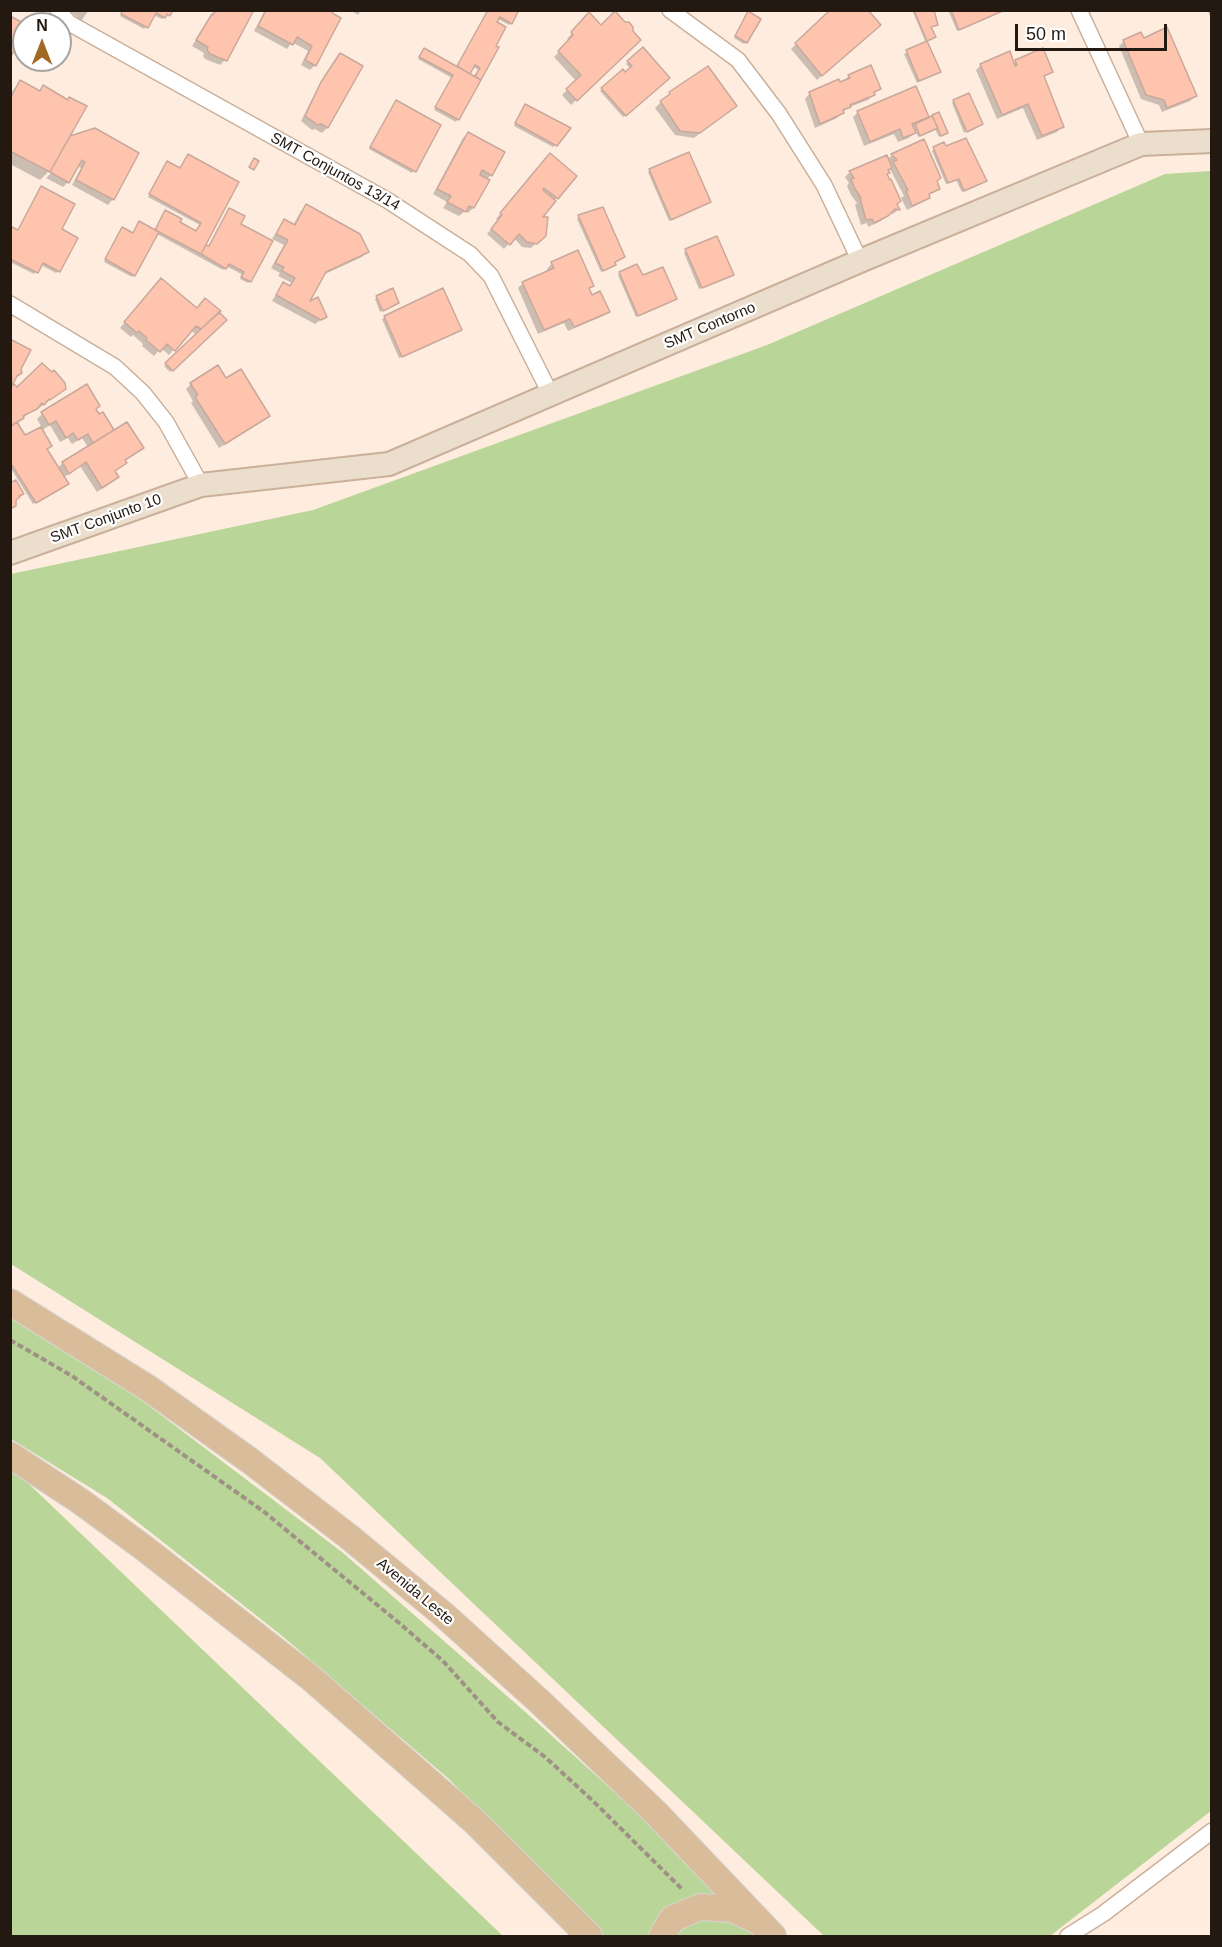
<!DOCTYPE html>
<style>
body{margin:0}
#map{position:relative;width:1222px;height:1947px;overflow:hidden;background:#feeddf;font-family:Helvetica,sans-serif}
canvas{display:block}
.frame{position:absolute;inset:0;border:12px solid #231911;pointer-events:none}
.north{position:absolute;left:12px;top:12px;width:60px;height:60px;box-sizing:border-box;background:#fff;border:2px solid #a7a3a0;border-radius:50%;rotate:0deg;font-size:16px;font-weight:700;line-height:24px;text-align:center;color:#231911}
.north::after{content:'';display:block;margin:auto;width:21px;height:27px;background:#a06924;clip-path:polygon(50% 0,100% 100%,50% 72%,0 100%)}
.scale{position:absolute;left:1015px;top:24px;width:152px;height:27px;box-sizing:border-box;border:3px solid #231911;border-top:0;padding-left:8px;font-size:18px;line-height:21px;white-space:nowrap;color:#231911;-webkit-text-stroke:4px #fff;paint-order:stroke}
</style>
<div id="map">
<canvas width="1222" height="1947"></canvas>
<div class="frame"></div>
<div class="north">N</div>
<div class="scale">50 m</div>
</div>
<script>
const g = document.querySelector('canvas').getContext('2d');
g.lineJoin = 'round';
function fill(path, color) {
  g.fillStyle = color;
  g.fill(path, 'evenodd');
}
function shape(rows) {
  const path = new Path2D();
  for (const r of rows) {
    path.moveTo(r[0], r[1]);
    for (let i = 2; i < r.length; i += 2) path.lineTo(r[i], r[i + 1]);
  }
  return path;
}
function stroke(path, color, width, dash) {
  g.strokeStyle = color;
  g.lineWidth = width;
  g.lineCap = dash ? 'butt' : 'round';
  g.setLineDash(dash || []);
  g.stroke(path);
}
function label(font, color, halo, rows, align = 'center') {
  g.font = font + ' Helvetica,sans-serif';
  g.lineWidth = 4.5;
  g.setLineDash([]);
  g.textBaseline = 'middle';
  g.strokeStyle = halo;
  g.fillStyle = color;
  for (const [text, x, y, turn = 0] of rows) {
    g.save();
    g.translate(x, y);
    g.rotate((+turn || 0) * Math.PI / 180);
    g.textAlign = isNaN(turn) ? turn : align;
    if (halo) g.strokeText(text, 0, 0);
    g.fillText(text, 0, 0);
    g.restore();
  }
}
fill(shape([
 [1211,171,1211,1811,1050,1936,824,1936,320,1458,11,1264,11,574,313,510,767,345,1165,174],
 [10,1314,136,1396,342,1552,531,1717,757,1920,718,1906,660,1936,592,1936,450,1780,281,1635,107,1498,11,1439],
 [11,1467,503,1936,11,1936],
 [699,1910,774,1936,663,1936]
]), '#b9d597');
fill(shape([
 [69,10,89,10,81,21],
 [123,10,171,10,167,17,165,16,162,19,153,15,144,29,120,16],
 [215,10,252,10,225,60,220,65,205,59,203,56,204,53,192,46],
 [265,10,331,10,315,65,310,70,301,65,308,51,292,42,287,49,254,31],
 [350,10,361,10,358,15],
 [488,10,511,23,509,25,498,19,495,23,494,46,497,48,456,122,434,110,452,78,418,59,422,52,456,67],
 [473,67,479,70,475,78,468,74],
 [912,10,932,10,936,24,930,28,934,37,926,42,939,72,917,83,904,54,926,43],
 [948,10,1005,10,957,31],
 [1207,10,1212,10,1212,16,1210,16],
 [589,14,601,27,631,32,639,40,571,105,562,95,576,81,554,57,569,41,567,39],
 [746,15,746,42,744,44,734,38],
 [874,30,817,80,791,49,796,44],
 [1144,40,1196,96,1190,101,1162,112,1159,105,1141,99,1119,46,1124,41],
 [643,49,668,78,623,117,600,91,623,71,625,74,631,69,626,64],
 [340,55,361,67,327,128,322,133,315,129,312,130,301,121,317,89],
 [1016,61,1051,71,1043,78,1062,126,1057,132,1037,140,1023,108,997,119,976,70,981,65,1013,64],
 [708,68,735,106,694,138,675,135,655,108,670,93],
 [849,76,879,89,868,100,847,108,837,118,815,128,805,99,810,93,839,84],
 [20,82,38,91,43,87,65,142,137,153,113,199,108,205,72,185,81,168,77,166,68,182,63,187,46,178,53,171,49,171,40,180,10,164,10,94],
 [916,88,928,119,938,114,947,133,939,137,935,129,918,137,916,131,909,138,898,142,894,134,864,146,853,117,858,112],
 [954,101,981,124,964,133,952,103],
 [394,104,439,126,412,173,369,149],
 [523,108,569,129,553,147,514,126],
 [468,133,491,175,486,180,473,208,468,213,465,211,459,216,443,208,447,202,433,194,463,138],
 [934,149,984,182,962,192,956,180,946,184,932,151],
 [892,155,936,182,938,189,923,198,933,194,928,196,923,202,907,210,901,198,904,196,890,169,886,175,898,210,893,214,889,213,881,221,868,227,867,223,861,225,855,205,857,203,851,195,847,186,849,183,845,177,850,172,887,160],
 [188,156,237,182,204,246,208,248,239,224,250,281,248,283,240,279,243,275,226,266,223,270,157,234,132,277,104,262,120,231,133,234,154,231,164,214,196,232,200,225,148,197,165,165,179,170],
 [545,160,575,176,540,218,544,235,531,248,522,247,514,238,504,249,487,234,498,221,496,219],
 [650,170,709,202,669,221,648,172],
 [306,206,367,252,362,257,323,275,306,304,325,317,315,324,272,301,283,284,289,287,292,283,278,276,280,273,271,268,284,245,272,239,280,226,285,221,293,225,301,211],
 [579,216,623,257,613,263,614,265,612,267,601,272,577,219],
 [10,228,17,232,60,230,59,271,56,273,41,265,34,274,10,262],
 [686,251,730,276,699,289,684,253],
 [552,263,592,286,588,290,591,297,608,311,603,316,568,331,564,323,538,334,518,288,523,283,548,272,547,269],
 [620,273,642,277,673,301,636,317,618,275],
 [156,285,197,309,217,312,225,320,170,372,164,366,197,335,190,330,169,355,161,348,154,356,142,346,143,344,133,335,131,337,120,328],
 [443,290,458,331,399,358,382,319],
 [377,297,398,303,380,312,375,299],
 [10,341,14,379,10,385],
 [226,380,268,416,263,421,219,448,191,403,193,401,186,389,191,384],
 [87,386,95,410,113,432,142,448,124,461,125,463,114,472,117,477,112,482,97,492,80,466,63,478,65,485,33,504,10,467,10,390,64,389,38,409,36,407,16,424,24,437,42,428,37,419,42,414],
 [50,425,60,442,68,438,72,444,82,438,88,447,63,463,57,468,46,449,41,431]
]), '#0003');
const building = shape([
 [123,10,173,10,170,16,167,14,165,18,156,13,148,28,121,14,123,10],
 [216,10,254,10,227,61,210,54,207,50,208,47,196,40,212,14,213,15,216,10],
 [266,10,333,10,332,13,341,18,316,66,305,60,312,46,297,37,293,45,258,26,266,10],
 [488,10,519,10,512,24,500,17,497,22,506,27,496,46,499,47,481,80,475,76,480,68,475,65,470,74,457,66,488,10],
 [830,10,868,10,881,25,822,76,795,43,830,10],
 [914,10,934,10,938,25,931,27,936,37,927,41,914,10],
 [951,10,1005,10,959,30,951,10],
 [615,11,625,22,629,22,633,27,633,31,641,40,577,101,566,89,581,75,558,51,573,35,571,32,589,12,601,25,615,11],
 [748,11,761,19,747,43,735,36,748,11],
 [10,16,25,24,24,33,10,58,10,16],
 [1167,27,1197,96,1167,108,1164,100,1146,95,1123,40,1141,32,1144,38,1167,27],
 [927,41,941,72,919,81,906,50,927,41],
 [643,47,670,78,626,116,601,88,623,69,625,72,632,66,627,61,643,47],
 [424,48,481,80,459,120,435,107,453,75,419,57,424,48],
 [1043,48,1053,72,1044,76,1064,127,1042,136,1028,104,1002,115,980,64,1010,51,1015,66,1017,65,1015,60,1043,48],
 [340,53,363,66,328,128,321,124,318,125,305,116,321,82,340,53],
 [871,65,881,89,874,92,875,95,850,105,851,107,843,110,844,113,820,124,809,92,839,79,840,82,850,78,848,75,871,65],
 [708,66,737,106,700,133,680,131,660,101,670,94,669,92,708,66],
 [20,80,40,91,43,85,68,100,69,97,87,106,50,172,10,151,10,99,20,80],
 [916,86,929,117,912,124,916,133,903,138,900,129,870,142,857,111,916,86],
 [969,93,983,124,967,132,953,100,969,93],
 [396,100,441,125,416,172,370,147,396,100],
 [525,104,571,128,557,146,515,123,525,104],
 [939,112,948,133,941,136,932,115,939,112],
 [932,116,938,128,920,136,915,124,932,116],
 [95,128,139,153,114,200,76,180,85,162,82,160,69,183,50,172,70,136,95,128],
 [468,132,505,152,492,176,482,170,480,175,490,180,474,208,469,206,466,212,447,202,451,196,437,189,468,132],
 [966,138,987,181,964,191,959,179,948,183,933,147,944,142,946,146,966,138],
 [924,139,941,178,937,181,940,189,929,194,930,198,912,206,906,191,908,190,893,162,897,160,891,154,924,139],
 [689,152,711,202,671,220,649,169,689,152],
 [550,153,577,176,558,199,544,188,543,190,556,201,543,217,548,217,546,236,537,244,527,242,519,234,510,245,491,229,502,215,500,213,550,153],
 [188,154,239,182,201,254,155,230,165,210,182,219,180,222,196,231,201,223,149,194,167,161,180,168,188,154],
 [887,155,892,168,888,170,890,173,887,174,890,180,891,179,901,201,897,204,900,210,895,209,888,216,874,223,872,219,866,220,860,198,861,198,855,189,851,179,854,178,849,171,887,155],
 [254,158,259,161,254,170,249,167,254,158],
 [41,186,75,204,62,229,78,238,60,272,43,263,38,273,10,259,10,226,18,230,41,186],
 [306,204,360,234,369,252,326,272,310,301,318,297,327,317,321,320,276,295,283,282,290,286,295,278,282,271,284,267,275,263,288,240,276,234,284,219,295,225,306,204],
 [603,207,625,257,615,262,616,265,603,271,578,215,603,207],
 [229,208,245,216,241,224,273,241,251,282,241,277,244,272,229,264,226,269,201,254,206,245,209,246,229,208],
 [139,221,159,232,135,276,105,259,122,227,133,233,139,221],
 [717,236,734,275,702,288,685,249,717,236],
 [578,250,594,286,589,288,592,295,600,291,610,312,574,327,570,319,544,330,522,282,554,268,551,262,578,250],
 [637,264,643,275,663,267,677,299,638,316,619,272,637,264],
 [161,278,197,308,205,298,221,311,201,329,196,326,175,351,167,344,160,352,146,340,147,338,139,331,137,333,124,322,161,278],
 [393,288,399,303,383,311,376,296,393,288],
 [443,288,462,330,402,357,384,316,443,288],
 [219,312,227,320,173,371,165,363,219,312],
 [10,339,31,350,21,369,22,373,17,376,12,386,10,339],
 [42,363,52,372,54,370,65,383,66,389,50,400,49,399,44,405,42,403,37,409,23,416,24,418,11,426,10,388,14,384,17,387,42,363],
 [218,365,226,378,241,369,270,416,225,444,195,397,198,395,190,383,218,365],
 [87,384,100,406,96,409,99,414,103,412,114,430,93,443,88,434,78,440,73,433,66,438,56,421,49,425,41,412,87,384],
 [17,422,25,435,41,427,52,446,47,449,69,484,36,503,10,462,10,426,17,422],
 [127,422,144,448,125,460,127,463,115,471,119,477,102,488,86,462,69,474,62,462,127,422],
 [16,480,24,494,19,496,20,497,16,500,16,506,10,509,10,483,16,480]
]);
fill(building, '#fec4ae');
stroke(building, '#c9a89c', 1.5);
const street = shape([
 [58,10,69,23,387,200,470,254,491,276,551,395],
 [670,10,738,60,779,114,824,185,860,261],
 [1079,10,1141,144],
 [10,304,115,367,143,393,166,422,201,485],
 [1068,1936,1103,1914,1212,1831]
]);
const secondary = shape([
 [10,553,201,485,389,464,860,261,1141,144,1212,141]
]);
const primary = shape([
 [10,1302,148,1388,249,1460,348,1536,444,1615,540,1702,655,1812,773,1936],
 [10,1455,80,1501,144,1548,312,1679,475,1822,589,1936],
 [662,1936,672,1919,700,1907,732,1909,756,1920]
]);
stroke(street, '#cab09a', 18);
stroke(secondary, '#cab09a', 26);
stroke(primary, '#d7d6d4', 28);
stroke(shape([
 [10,1340,72,1376,263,1511,398,1622,443,1661,498,1722,545,1757,592,1800,683,1890]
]), '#9f9186', 4, [6, 3]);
stroke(street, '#fff', 15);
stroke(secondary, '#ecdecd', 22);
stroke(primary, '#d9bd9b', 26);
label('15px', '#231911', '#fff', [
 ["SMT Conjuntos 13/14",335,172,29],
 ["SMT Contorno",710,326,-23],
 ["SMT Conjunto 10",106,519,-20],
 ["Avenida Leste",415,1592,40]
]);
</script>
